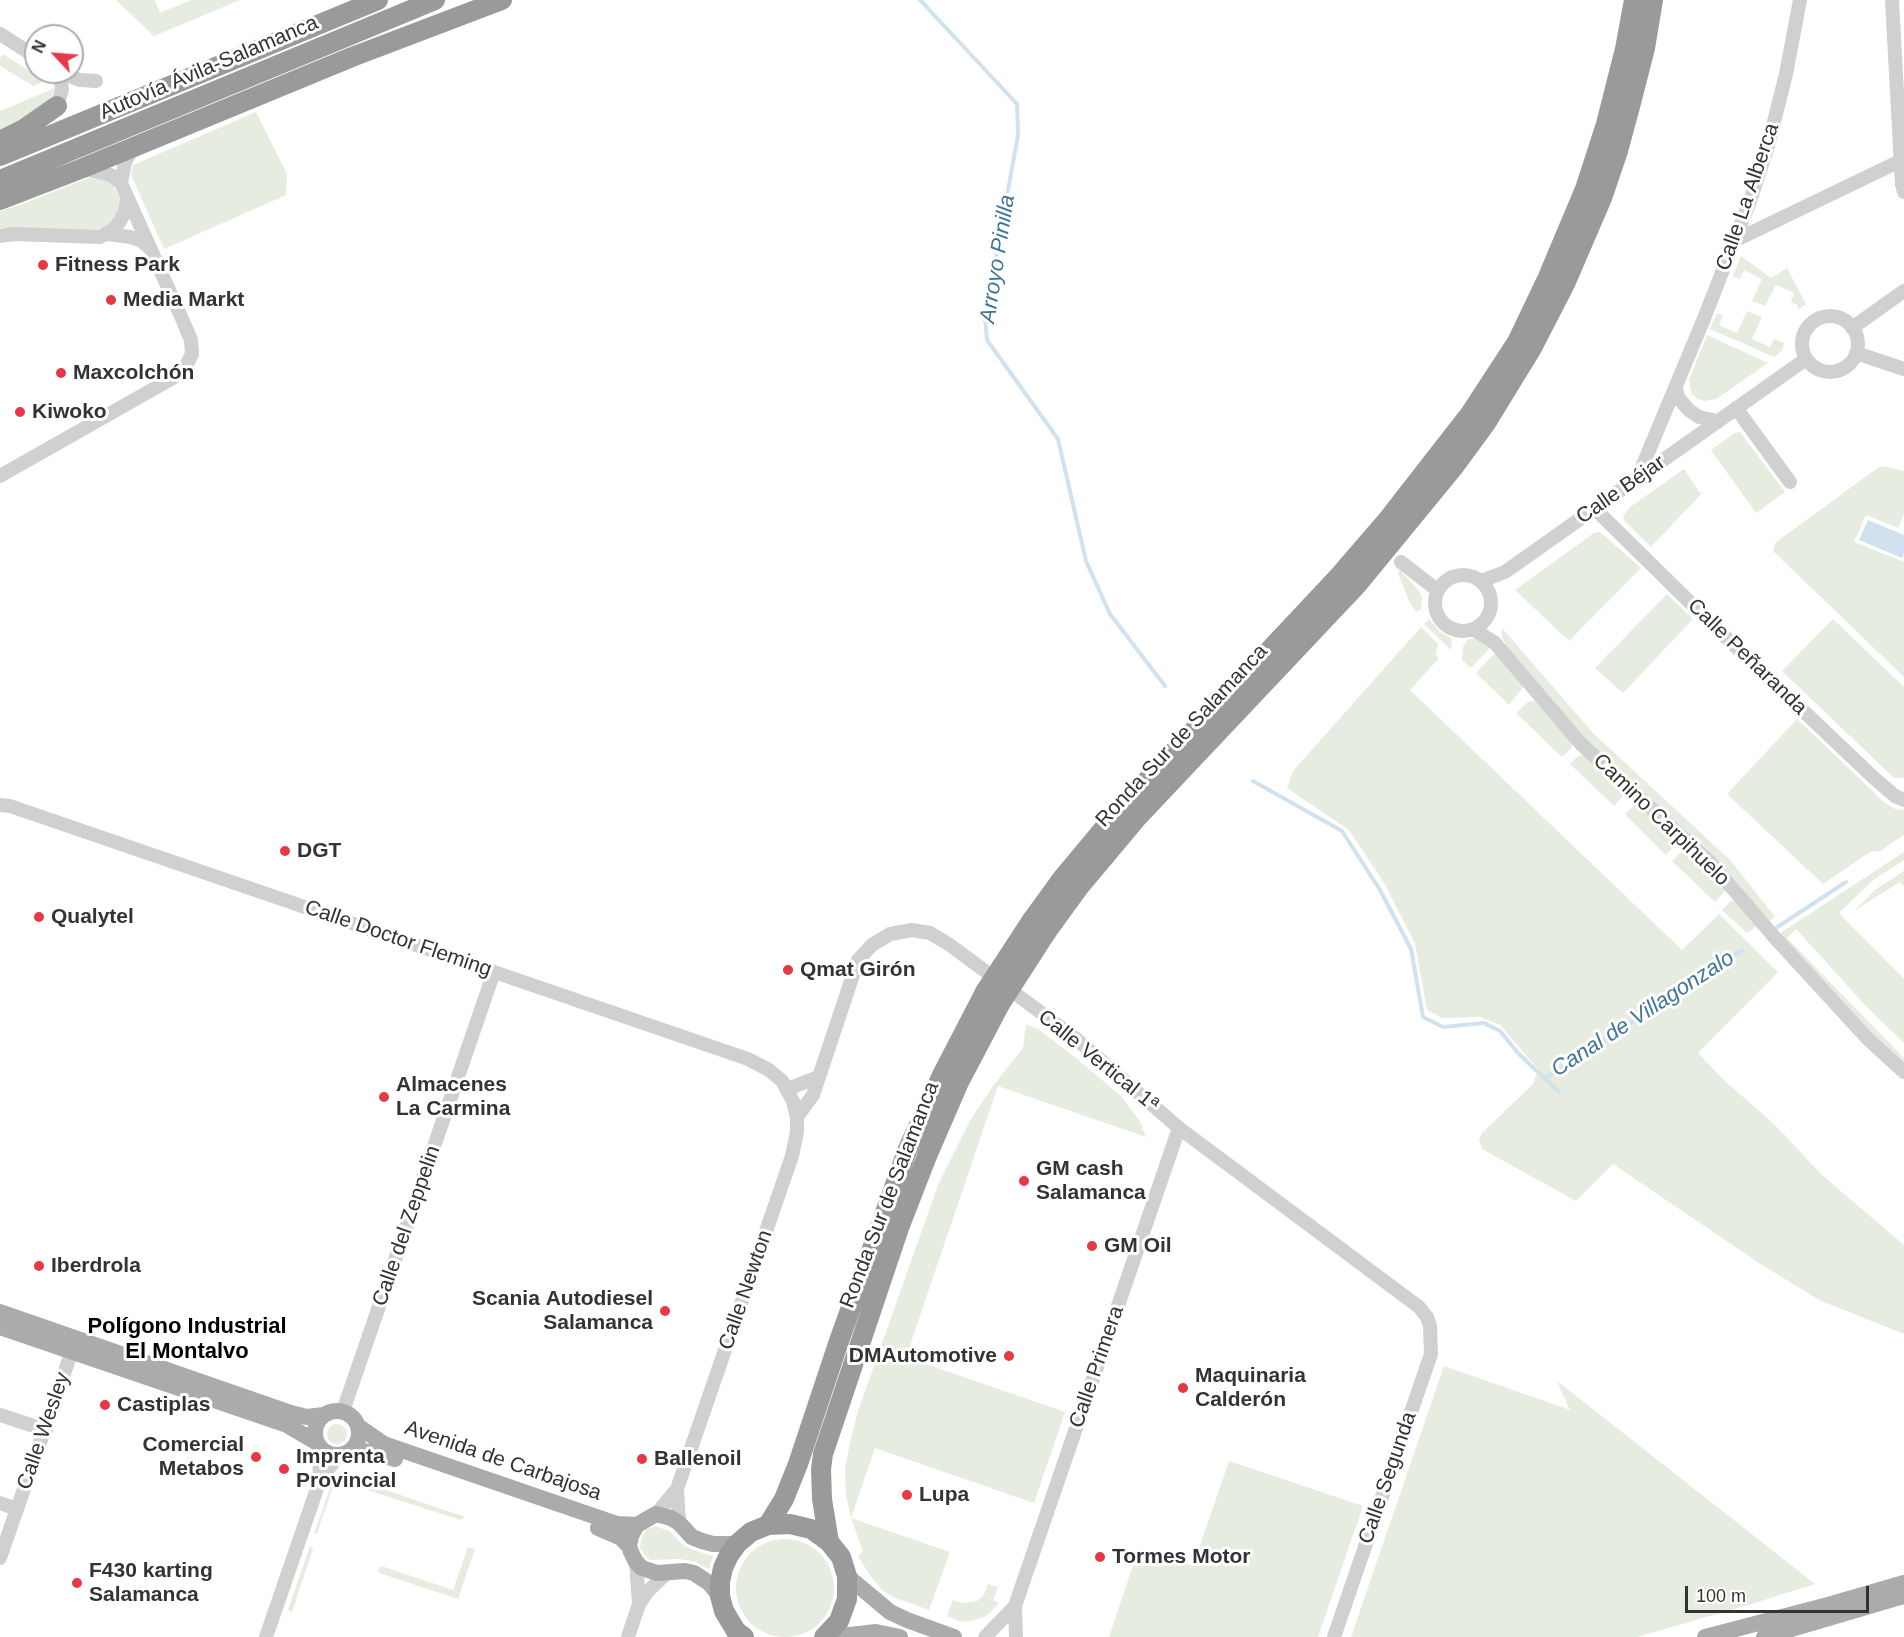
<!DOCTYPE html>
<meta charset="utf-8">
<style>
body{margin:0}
#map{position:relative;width:1904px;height:1637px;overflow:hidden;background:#fff;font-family:Helvetica,sans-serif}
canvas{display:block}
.north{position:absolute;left:24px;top:24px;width:60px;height:60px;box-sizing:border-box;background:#fff;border:2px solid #adadad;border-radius:50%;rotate:296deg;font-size:16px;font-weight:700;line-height:24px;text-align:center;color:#333}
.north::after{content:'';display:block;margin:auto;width:21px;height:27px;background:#e63946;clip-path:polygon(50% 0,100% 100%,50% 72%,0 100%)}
.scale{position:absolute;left:1685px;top:1586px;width:184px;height:27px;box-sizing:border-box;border:3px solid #333;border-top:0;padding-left:8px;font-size:18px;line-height:21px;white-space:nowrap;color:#333;-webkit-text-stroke:4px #fff;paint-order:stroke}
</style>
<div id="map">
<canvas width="1904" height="1637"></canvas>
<div class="north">N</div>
<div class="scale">100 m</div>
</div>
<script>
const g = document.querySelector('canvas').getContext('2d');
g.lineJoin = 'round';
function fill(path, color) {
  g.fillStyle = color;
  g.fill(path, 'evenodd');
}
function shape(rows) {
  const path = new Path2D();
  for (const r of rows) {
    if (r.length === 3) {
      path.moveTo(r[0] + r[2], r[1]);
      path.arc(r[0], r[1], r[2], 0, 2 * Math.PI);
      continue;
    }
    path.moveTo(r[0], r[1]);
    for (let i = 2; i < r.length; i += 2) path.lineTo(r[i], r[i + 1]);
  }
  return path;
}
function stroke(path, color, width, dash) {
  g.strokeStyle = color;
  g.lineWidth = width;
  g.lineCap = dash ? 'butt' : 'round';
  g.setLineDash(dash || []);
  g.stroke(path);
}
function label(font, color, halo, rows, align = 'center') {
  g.font = font + ' Helvetica,sans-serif';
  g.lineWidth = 6;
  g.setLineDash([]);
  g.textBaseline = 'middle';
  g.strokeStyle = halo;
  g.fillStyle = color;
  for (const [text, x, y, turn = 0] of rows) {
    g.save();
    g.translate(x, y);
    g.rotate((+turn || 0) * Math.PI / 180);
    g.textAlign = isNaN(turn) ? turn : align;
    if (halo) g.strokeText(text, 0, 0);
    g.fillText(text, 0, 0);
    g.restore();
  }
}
fill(shape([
 [116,0,155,0,160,13,191,0,240,0,154,36],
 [3,54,45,81,33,86,0,66,0,58],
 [55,88,51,98,41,109,0,135,0,111],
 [256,112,287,174,286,195,164,249,133,179,131,174,133,165],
 [96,175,112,183,120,198,118,212,107,226,93,231,0,228,0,211,17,206],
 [1741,256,1771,278,1787,268,1806,304,1799,309,1797,308,1798,305,1791,302,1794,293,1776,285,1765,306,1752,301,1762,279,1744,270,1740,279,1733,276],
 [1747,311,1762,317,1752,339,1770,347,1774,339,1784,343,1783,349,1777,355,1774,357,1710,329,1717,313,1723,316,1719,325,1737,333],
 [1707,335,1768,363,1716,399,1705,401,1698,399,1692,394,1689,380],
 [1740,432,1785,492,1756,513,1711,450,1735,433],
 [1884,466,1904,471,1904,514,1898,528,1866,515,1854,542,1904,562,1904,677,1773,551,1775,543,1879,467],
 [1684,469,1701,494,1651,547,1625,521,1623,518,1625,513,1630,507],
 [1600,532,1641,568,1569,641,1515,590,1594,533],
 [1400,570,1419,591,1422,598,1421,609,1416,612,1409,601,1398,573],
 [1667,594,1693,619,1623,693,1595,668],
 [1429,619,1440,632,1451,638,1452,642,1451,650,1424,624],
 [1833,619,1904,687,1904,778,1894,778,1782,671],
 [1421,627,1438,644,1436,655,1439,658,1410,690,1682,950,1719,914,1778,972,1698,1053,1724,1080,1775,1125,1823,1176,1904,1245,1904,1334,1819,1300,1759,1263,1613,1164,1576,1201,1482,1149,1479,1140,1482,1133,1533,1084,1538,1069,1500,1025,1480,1017,1442,1018,1427,1010,1415,943,1384,883,1349,830,1287,788,1293,771],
 [1502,628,1593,733,1730,860,1775,917,1769,921,1722,865,1703,845,1586,740,1505,647,1506,644,1502,638],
 [1468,639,1479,639,1490,648,1471,668,1462,660,1463,647],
 [1495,653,1524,686,1509,705,1476,673],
 [1535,701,1572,743,1571,749,1562,757,1516,713,1528,702],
 [1797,719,1885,803,1895,809,1904,810,1904,835,1880,851,1870,852,1823,884,1727,794],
 [1584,755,1621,787,1624,795,1614,806,1570,764,1578,756],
 [1634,805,1639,805,1675,837,1677,842,1666,855,1625,814],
 [1688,850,1694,853,1726,886,1724,892,1715,902,1672,861,1681,852],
 [1904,852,1904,860,1873,880,1839,913,1904,979,1904,1043,1865,1005,1796,929,1787,938,1904,1058,1904,1063,1870,1031,1779,934],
 [1904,871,1904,886,1900,882,1854,911,1876,889],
 [1731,901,1738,901,1758,925,1747,933,1722,910],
 [1026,1025,1038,1029,1076,1058,1121,1096,1139,1120,1146,1137,998,1086,906,1357,1065,1412,1034,1503,875,1448,851,1518,950,1552,929,1610,893,1597,882,1590,871,1577,858,1556,863,1551,851,1518,846,1495,845,1468,850,1443,857,1414,938,1185,971,1119,993,1086,1023,1048],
 [1444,1366,1570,1410,1556,1380,1815,1584,1745,1606,1637,1637,1351,1637],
 [337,1434,10],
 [1229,1461,1363,1506,1318,1637,1109,1637,1139,1548,1193,1566],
 [339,1474,465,1517,461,1520,342,1482,333,1487,317,1533,314,1534,329,1491],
 [655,1526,669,1531,682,1544,693,1550,713,1556,709,1569,693,1561,679,1559,650,1560,645,1555,640,1548,641,1539,646,1530],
 [785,1588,49],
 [310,1546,313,1549,292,1612,288,1610],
 [468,1547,475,1549,458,1599,379,1573,378,1571,381,1566,453,1590],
 [988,1584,998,1587,993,1600,999,1603,990,1613,982,1618,969,1621,961,1622,947,1616,953,1600,963,1603,977,1601,984,1595]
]), '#e6ecdf');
fill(shape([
 [1868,520,1904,535,1904,553,1902,558,1859,540]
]), '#cfe2ee');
stroke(shape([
 [920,0,1017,104,1018,135,985,318,987,340,1058,439,1086,561,1110,614,1165,686],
 [1253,781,1342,831,1380,890,1411,949,1423,1017,1443,1027,1484,1023,1500,1031,1518,1053,1559,1092],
 [1776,928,1846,882],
 [1544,1079,1742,950]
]), '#cfe2ee', 4);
stroke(shape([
 [1892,0,1902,184,1904,192],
 [0,34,36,57],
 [58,72,80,80,96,81],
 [57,106,62,90,60,73],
 [83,168,111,175,121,183],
 [108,234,130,237,140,240,150,248],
 [0,236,13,234,100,237,114,229,120,221,125,212,127,198],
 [1736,240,1900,161],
 [1830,344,28],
 [1852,328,1904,291],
 [1856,353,1904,369],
 [1676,387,1678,398,1690,411,1699,417,1717,421],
 [1736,408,1790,482],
 [0,476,171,379,185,368,192,354,191,340,183,321,121,183,125,162,134,146],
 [1637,479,1703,321,1750,201,1768,146,1786,74,1800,0],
 [1595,509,1716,628,1874,778,1895,796,1904,800],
 [1401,562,1437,590],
 [1463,603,28],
 [1481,581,1505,572,1806,359],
 [1473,629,1495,643,1581,744,1710,862,1776,939,1867,1038,1904,1072],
 [0,805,10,806,748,1059,769,1070,782,1081,793,1101,797,1117,797,1132,792,1156,677,1489,656,1514],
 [788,1089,818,1077],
 [797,1117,813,1095,858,960,872,945,890,934,912,930,930,933,950,945,1075,1038,1179,1128,1419,1307,1427,1317,1430,1326,1431,1354,1334,1637],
 [343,1411,494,972],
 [0,1415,46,1430],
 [319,1447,320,1480],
 [677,1489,679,1523],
 [0,1503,17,1509],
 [0,1558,75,1342],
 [636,1562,639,1604],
 [266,1637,320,1480,338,1456],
 [628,1637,639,1604,648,1591,667,1573],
 [985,1637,1015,1606],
 [1016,1637,1015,1606,1179,1128]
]), '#d0d0d0', 14);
stroke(shape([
 [0,1312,291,1413,307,1417,324,1415],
 [0,1327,287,1425,316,1442],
 [337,1433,22],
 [358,1426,384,1444,617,1524,637,1525],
 [352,1450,372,1452,395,1459],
 [598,1528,621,1538,629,1546],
 [847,1576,890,1612,907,1620,954,1637],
 [720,1596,709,1583,694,1573,685,1571,657,1573,642,1568,636,1562,631,1552,629,1546,631,1536,637,1525,656,1514,671,1518,679,1523,692,1537,702,1541,713,1544,737,1544],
 [833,1637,876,1632,900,1637],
 [1705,1637,1828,1605,1904,1583],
 [1764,1637,1904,1596]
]), '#ababab', 16);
stroke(shape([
 [0,141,24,129,57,106],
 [0,156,378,0],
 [0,180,435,0],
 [0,200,83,168,352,57,502,0],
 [1032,920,1061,880,1121,808,1339,576,1389,518,1470,414,1517,342,1548,277,1585,189,1606,124,1625,49,1634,0],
 [1047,931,1079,887,1136,819,1357,585,1453,468,1486,423,1532,348,1565,284,1602,198,1618,151,1631,103,1645,48,1653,0],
 [768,1525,784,1499,798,1464,839,1341,907,1151,943,1073,985,992],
 [829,1542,822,1499,821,1469,823,1454,899,1228,927,1156,959,1082,1000,1004],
 [744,1637,736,1631,724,1611,720,1596,720,1582,723,1568,729,1555,737,1544,751,1532,768,1525,790,1524,811,1529,829,1542,841,1557,847,1576,847,1599,839,1621,824,1637]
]), '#9a9a9a', 20);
stroke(shape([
 [985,992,1032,920],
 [1000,1004,1047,931]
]), '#9a9a9a', 20);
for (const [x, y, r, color] of [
 [43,265,6,"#e63946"],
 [111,300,6,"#e63946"],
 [61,373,6,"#e63946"],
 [20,412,6,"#e63946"],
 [285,851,6,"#e63946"],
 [39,917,6,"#e63946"],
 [788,970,6,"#e63946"],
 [384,1097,6,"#e63946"],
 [1024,1181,6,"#e63946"],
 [1092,1246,6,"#e63946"],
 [39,1266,6,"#e63946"],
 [665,1311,6,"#e63946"],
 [1009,1356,6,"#e63946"],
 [1183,1388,6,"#e63946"],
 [105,1405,6,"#e63946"],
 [256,1457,6,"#e63946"],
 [642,1459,6,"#e63946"],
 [284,1469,6,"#e63946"],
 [907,1495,6,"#e63946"],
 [1100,1557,6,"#e63946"],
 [77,1583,6,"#e63946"]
]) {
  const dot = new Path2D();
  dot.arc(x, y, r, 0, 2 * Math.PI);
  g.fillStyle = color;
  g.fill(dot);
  stroke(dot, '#fff', 2);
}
label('21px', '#333', '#fff', [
 ["Autovía Ávila-Salamanca",209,68,-23],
 ["Calle La Alberca",1748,197,-71],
 ["Calle Béjar",1621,490,-35],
 ["Calle Peñaranda",1747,657,44],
 ["Ronda Sur de Salamanca",1182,736,-47],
 ["Camino Carpihuelo",1661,820,44],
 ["Calle Doctor Fleming",398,939,19],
 ["Calle Vertical 1ª",1098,1061,39],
 ["Ronda Sur de Salamanca",890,1195,-69],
 ["Calle del Zeppelin",407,1226,-71],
 ["Calle Newton",746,1290,-71],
 ["Calle Primera",1097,1367,-71],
 ["Calle Wesley",44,1431,-71],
 ["Avenida de Carbajosa",503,1461,19],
 ["Calle Segunda",1388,1478,-71]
]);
label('bold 21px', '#333', '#fff', [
 ["Fitness Park",55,265],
 ["Media Markt",123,300],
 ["Maxcolchón",73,373],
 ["Kiwoko",32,412],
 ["DGT",297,851],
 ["Qualytel",51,917],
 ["Qmat Girón",800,970],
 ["Almacenes",396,1085],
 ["La Carmina",396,1109],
 ["GM cash",1036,1169],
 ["Salamanca",1036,1193],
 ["GM Oil",1104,1246],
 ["Iberdrola",51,1266],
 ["Scania Autodiesel",653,1299,"right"],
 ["Salamanca",653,1323,"right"],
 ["DMAutomotive",997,1356,"right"],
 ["Maquinaria",1195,1376],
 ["Calderón",1195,1400],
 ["Castiplas",117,1405],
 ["Comercial",244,1445,"right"],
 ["Metabos",244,1469,"right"],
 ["Imprenta",296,1457],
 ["Provincial",296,1481],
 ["Ballenoil",654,1459],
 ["Lupa",919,1495],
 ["Tormes Motor",1112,1557],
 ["F430 karting",89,1571],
 ["Salamanca",89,1595]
], 'left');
label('italic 22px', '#3f7597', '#fff', [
 ["Arroyo Pinilla",998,259,-81],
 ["Canal de Villagonzalo",1643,1014,-33]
]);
label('bold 22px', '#000', '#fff', [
 ["Polígono Industrial",187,1327],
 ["El Montalvo",187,1352]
]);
</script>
